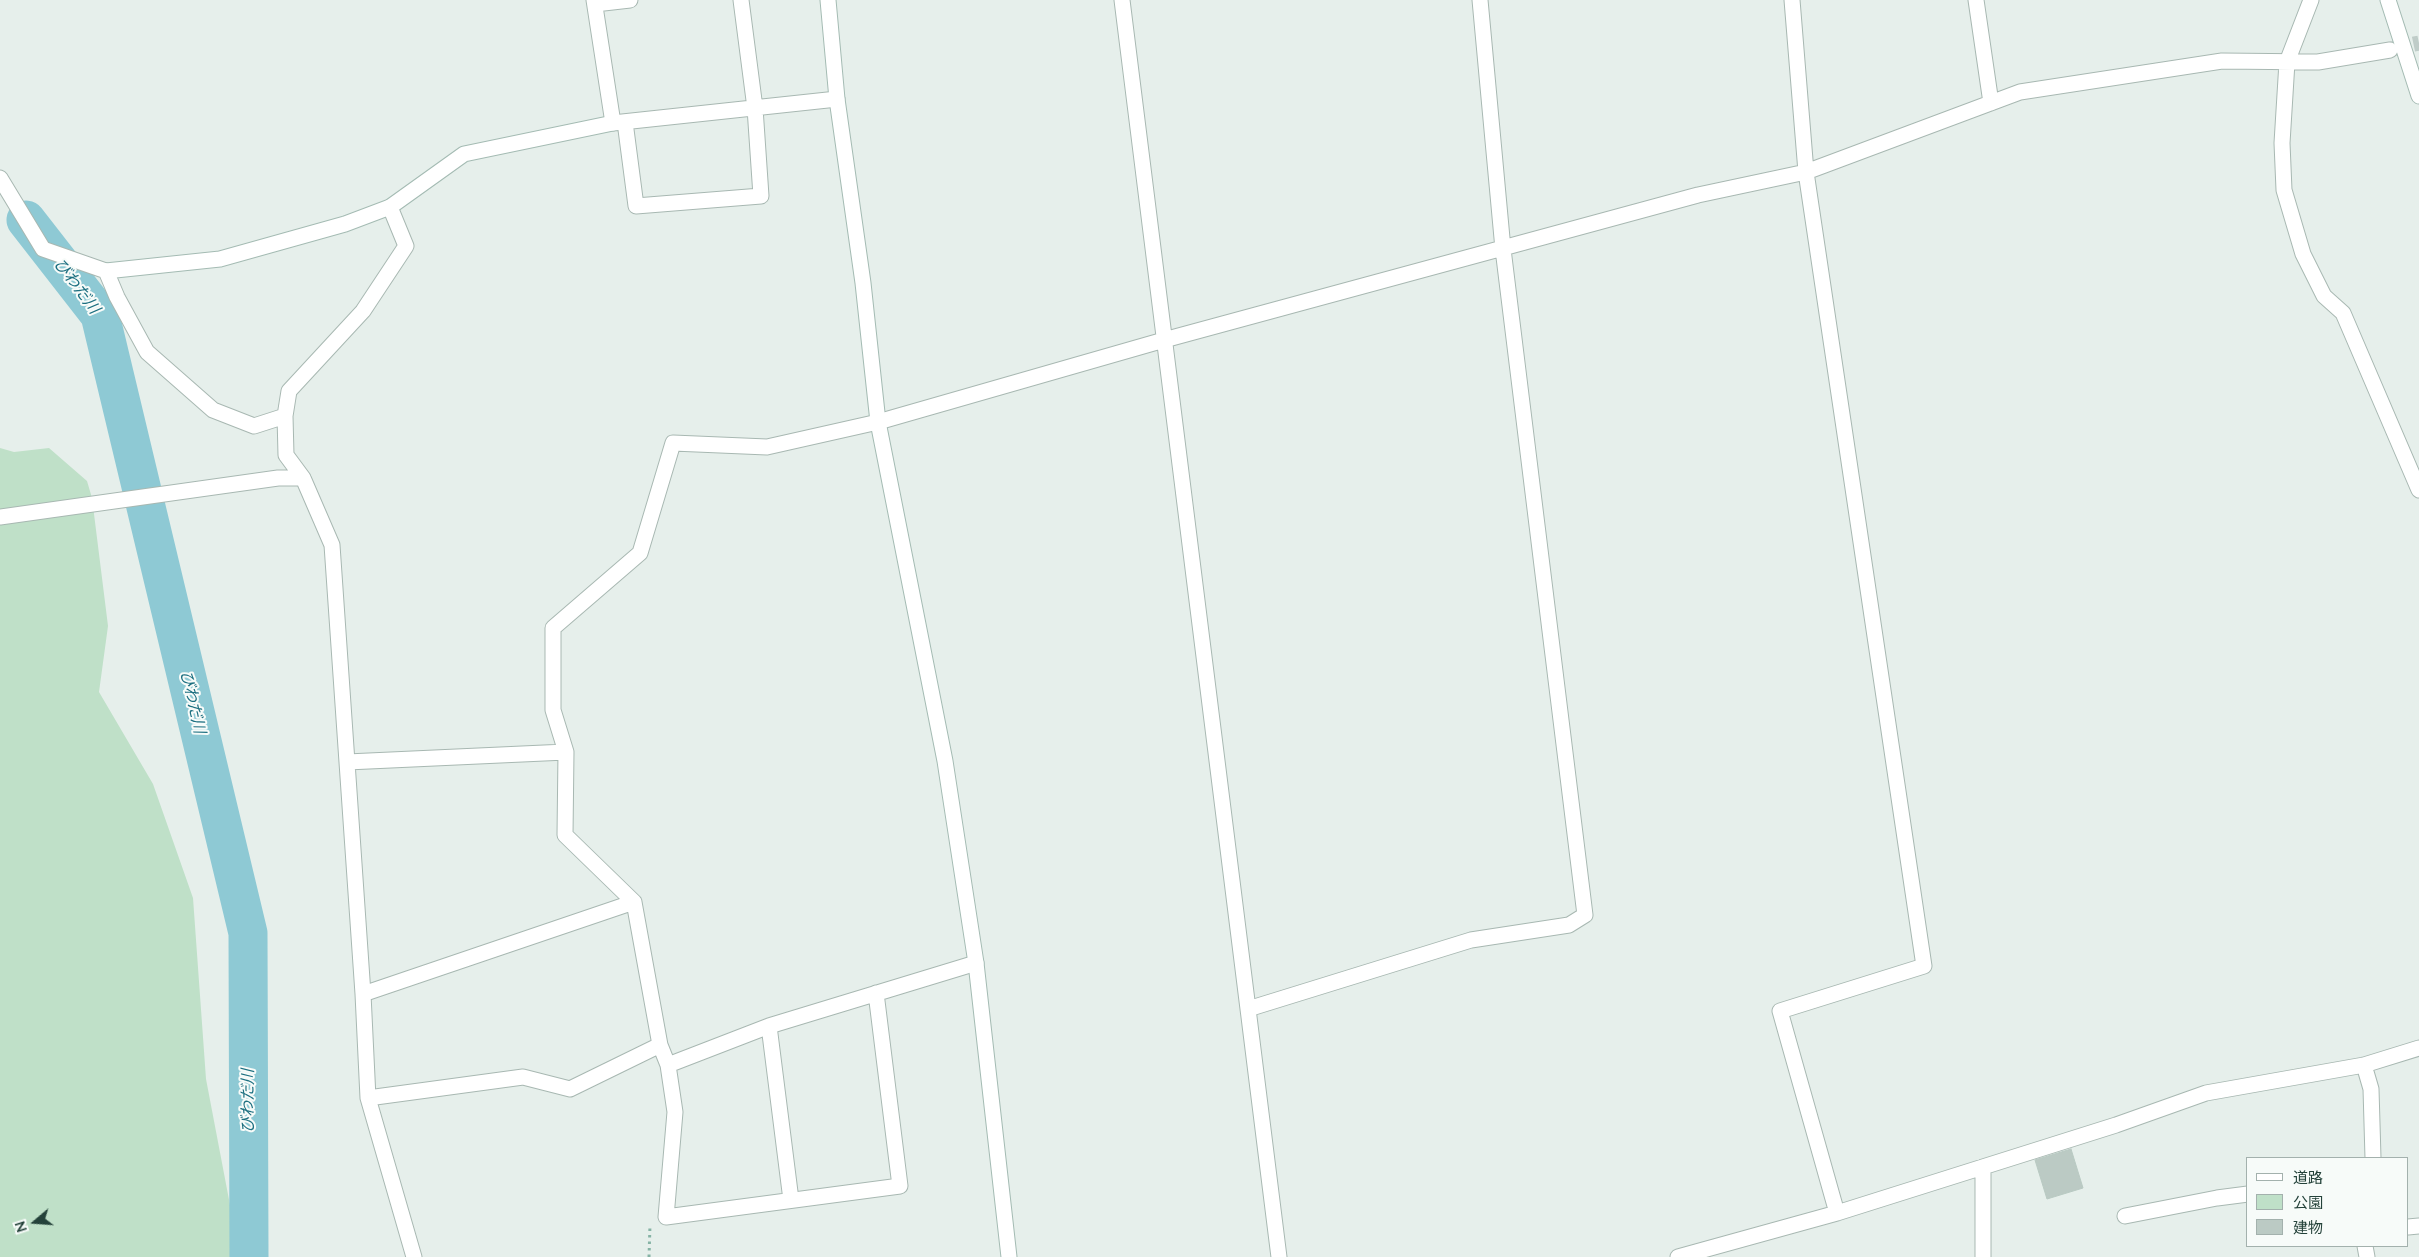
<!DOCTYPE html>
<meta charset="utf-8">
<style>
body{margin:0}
#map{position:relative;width:2419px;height:1257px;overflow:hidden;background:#e6efeb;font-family:Lato,"Noto Sans JP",sans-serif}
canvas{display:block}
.legend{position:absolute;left:2246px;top:1157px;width:162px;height:90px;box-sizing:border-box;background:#f7fbf9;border:1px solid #a3b1ad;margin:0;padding:6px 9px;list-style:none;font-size:15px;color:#24423a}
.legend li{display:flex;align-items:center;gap:10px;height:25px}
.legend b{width:25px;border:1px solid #a3b1ad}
.north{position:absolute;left:10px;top:1197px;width:50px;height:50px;-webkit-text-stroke:4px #f7fbf9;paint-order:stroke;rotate:252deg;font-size:14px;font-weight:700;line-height:20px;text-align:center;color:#24423a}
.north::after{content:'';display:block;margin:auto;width:18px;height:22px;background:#24423a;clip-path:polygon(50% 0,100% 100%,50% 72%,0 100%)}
</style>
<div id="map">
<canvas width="2419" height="1257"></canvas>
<ul class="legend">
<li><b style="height:6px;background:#fff"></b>道路</li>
<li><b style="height:14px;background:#bfe0c8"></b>公園</li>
<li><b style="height:14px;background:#bbcac4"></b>建物</li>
</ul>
<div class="north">N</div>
</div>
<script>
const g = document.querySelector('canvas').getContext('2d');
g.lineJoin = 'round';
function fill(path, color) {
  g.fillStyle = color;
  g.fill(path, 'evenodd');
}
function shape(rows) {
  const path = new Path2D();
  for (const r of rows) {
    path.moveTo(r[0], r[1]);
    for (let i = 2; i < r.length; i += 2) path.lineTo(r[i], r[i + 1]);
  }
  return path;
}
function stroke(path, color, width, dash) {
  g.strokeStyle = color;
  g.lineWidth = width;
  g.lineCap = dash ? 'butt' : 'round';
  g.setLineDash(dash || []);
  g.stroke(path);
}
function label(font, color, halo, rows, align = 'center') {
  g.font = font + ' Lato,"Noto Sans JP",sans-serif';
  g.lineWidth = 4;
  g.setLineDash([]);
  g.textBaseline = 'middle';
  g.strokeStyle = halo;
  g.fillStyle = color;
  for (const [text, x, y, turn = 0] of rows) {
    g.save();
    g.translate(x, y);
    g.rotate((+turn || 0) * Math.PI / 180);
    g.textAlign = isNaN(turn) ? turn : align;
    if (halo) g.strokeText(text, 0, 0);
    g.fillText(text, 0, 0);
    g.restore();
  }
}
fill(shape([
 [0,448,14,452,49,448,87,481,92,498,108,626,99,692,153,784,193,898,206,1079,230,1205,235,1257,0,1257]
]), '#bfe0c8');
stroke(shape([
 [26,220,100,315,248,933,249,1257]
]), '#8ec9d4', 39);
const building = shape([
 [2071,1149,2083,1188,2047,1199,2035,1160,2071,1149]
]);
fill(building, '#bbcac4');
stroke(building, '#b8c9c2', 1);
stroke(shape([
 [2391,49,2419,43]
]), '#bfccc8', 15, [15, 8]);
const street = shape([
 [594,0,613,123,837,99],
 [1122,0,1279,1257],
 [1792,0,1806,172,1924,966,1780,1011,1837,1213],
 [1976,0,1991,103],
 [2311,0,2287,62,2282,143,2284,190,2303,254,2324,296,2343,313,2419,490],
 [595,4,630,0],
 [625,122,636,206,761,196,755,108,741,0],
 [0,178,43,249,106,271,117,297,147,352,213,410,254,426,285,416],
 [390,207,406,246,363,311,289,391,285,416,286,455,303,478,332,545,363,994,368,1098,414,1257],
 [0,517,278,478,303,478],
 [347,762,566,752],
 [876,993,900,1186,666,1217,675,1112,668,1065,660,1045,634,902,565,835,566,752,553,710,553,628,640,553,673,443,767,447,878,422,1164,340,1698,195,1806,172,2020,92,2222,61,2318,62,2390,50],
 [363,994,634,902],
 [1248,1009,1471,940,1569,925,1585,915,1503,249,1480,0],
 [769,1026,791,1200],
 [668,1065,769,1026,976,963],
 [2364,1065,2371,1089,2373,1158],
 [368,1098,523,1077,570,1089,660,1045],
 [1983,1167,1983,1257],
 [2125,1216,2217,1198,2248,1194],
 [2408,1227,2419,1226],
 [2365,1246,2367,1257],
 [1678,1257,1837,1213,2116,1125,2206,1093,2364,1065,2419,1048]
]);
const secondary = shape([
 [828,0,837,99,863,283,878,422,945,761,976,963,1009,1257],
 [2388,0,2419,96],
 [106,271,220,259,345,224,390,207,464,154,613,123]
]);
stroke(street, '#a8b8b2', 17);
stroke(secondary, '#a4bbb3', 17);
stroke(shape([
 [649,1257,650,1225]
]), '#86b3a5', 3, [2.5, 4]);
stroke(street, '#fff', 15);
stroke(secondary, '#fff', 15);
label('italic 16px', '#1c6f80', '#f7fbf9', [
 ["びわだ川",77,286,53],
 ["びわだ川",193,702,77],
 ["びわだ川",248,1101,-90]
]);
</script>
